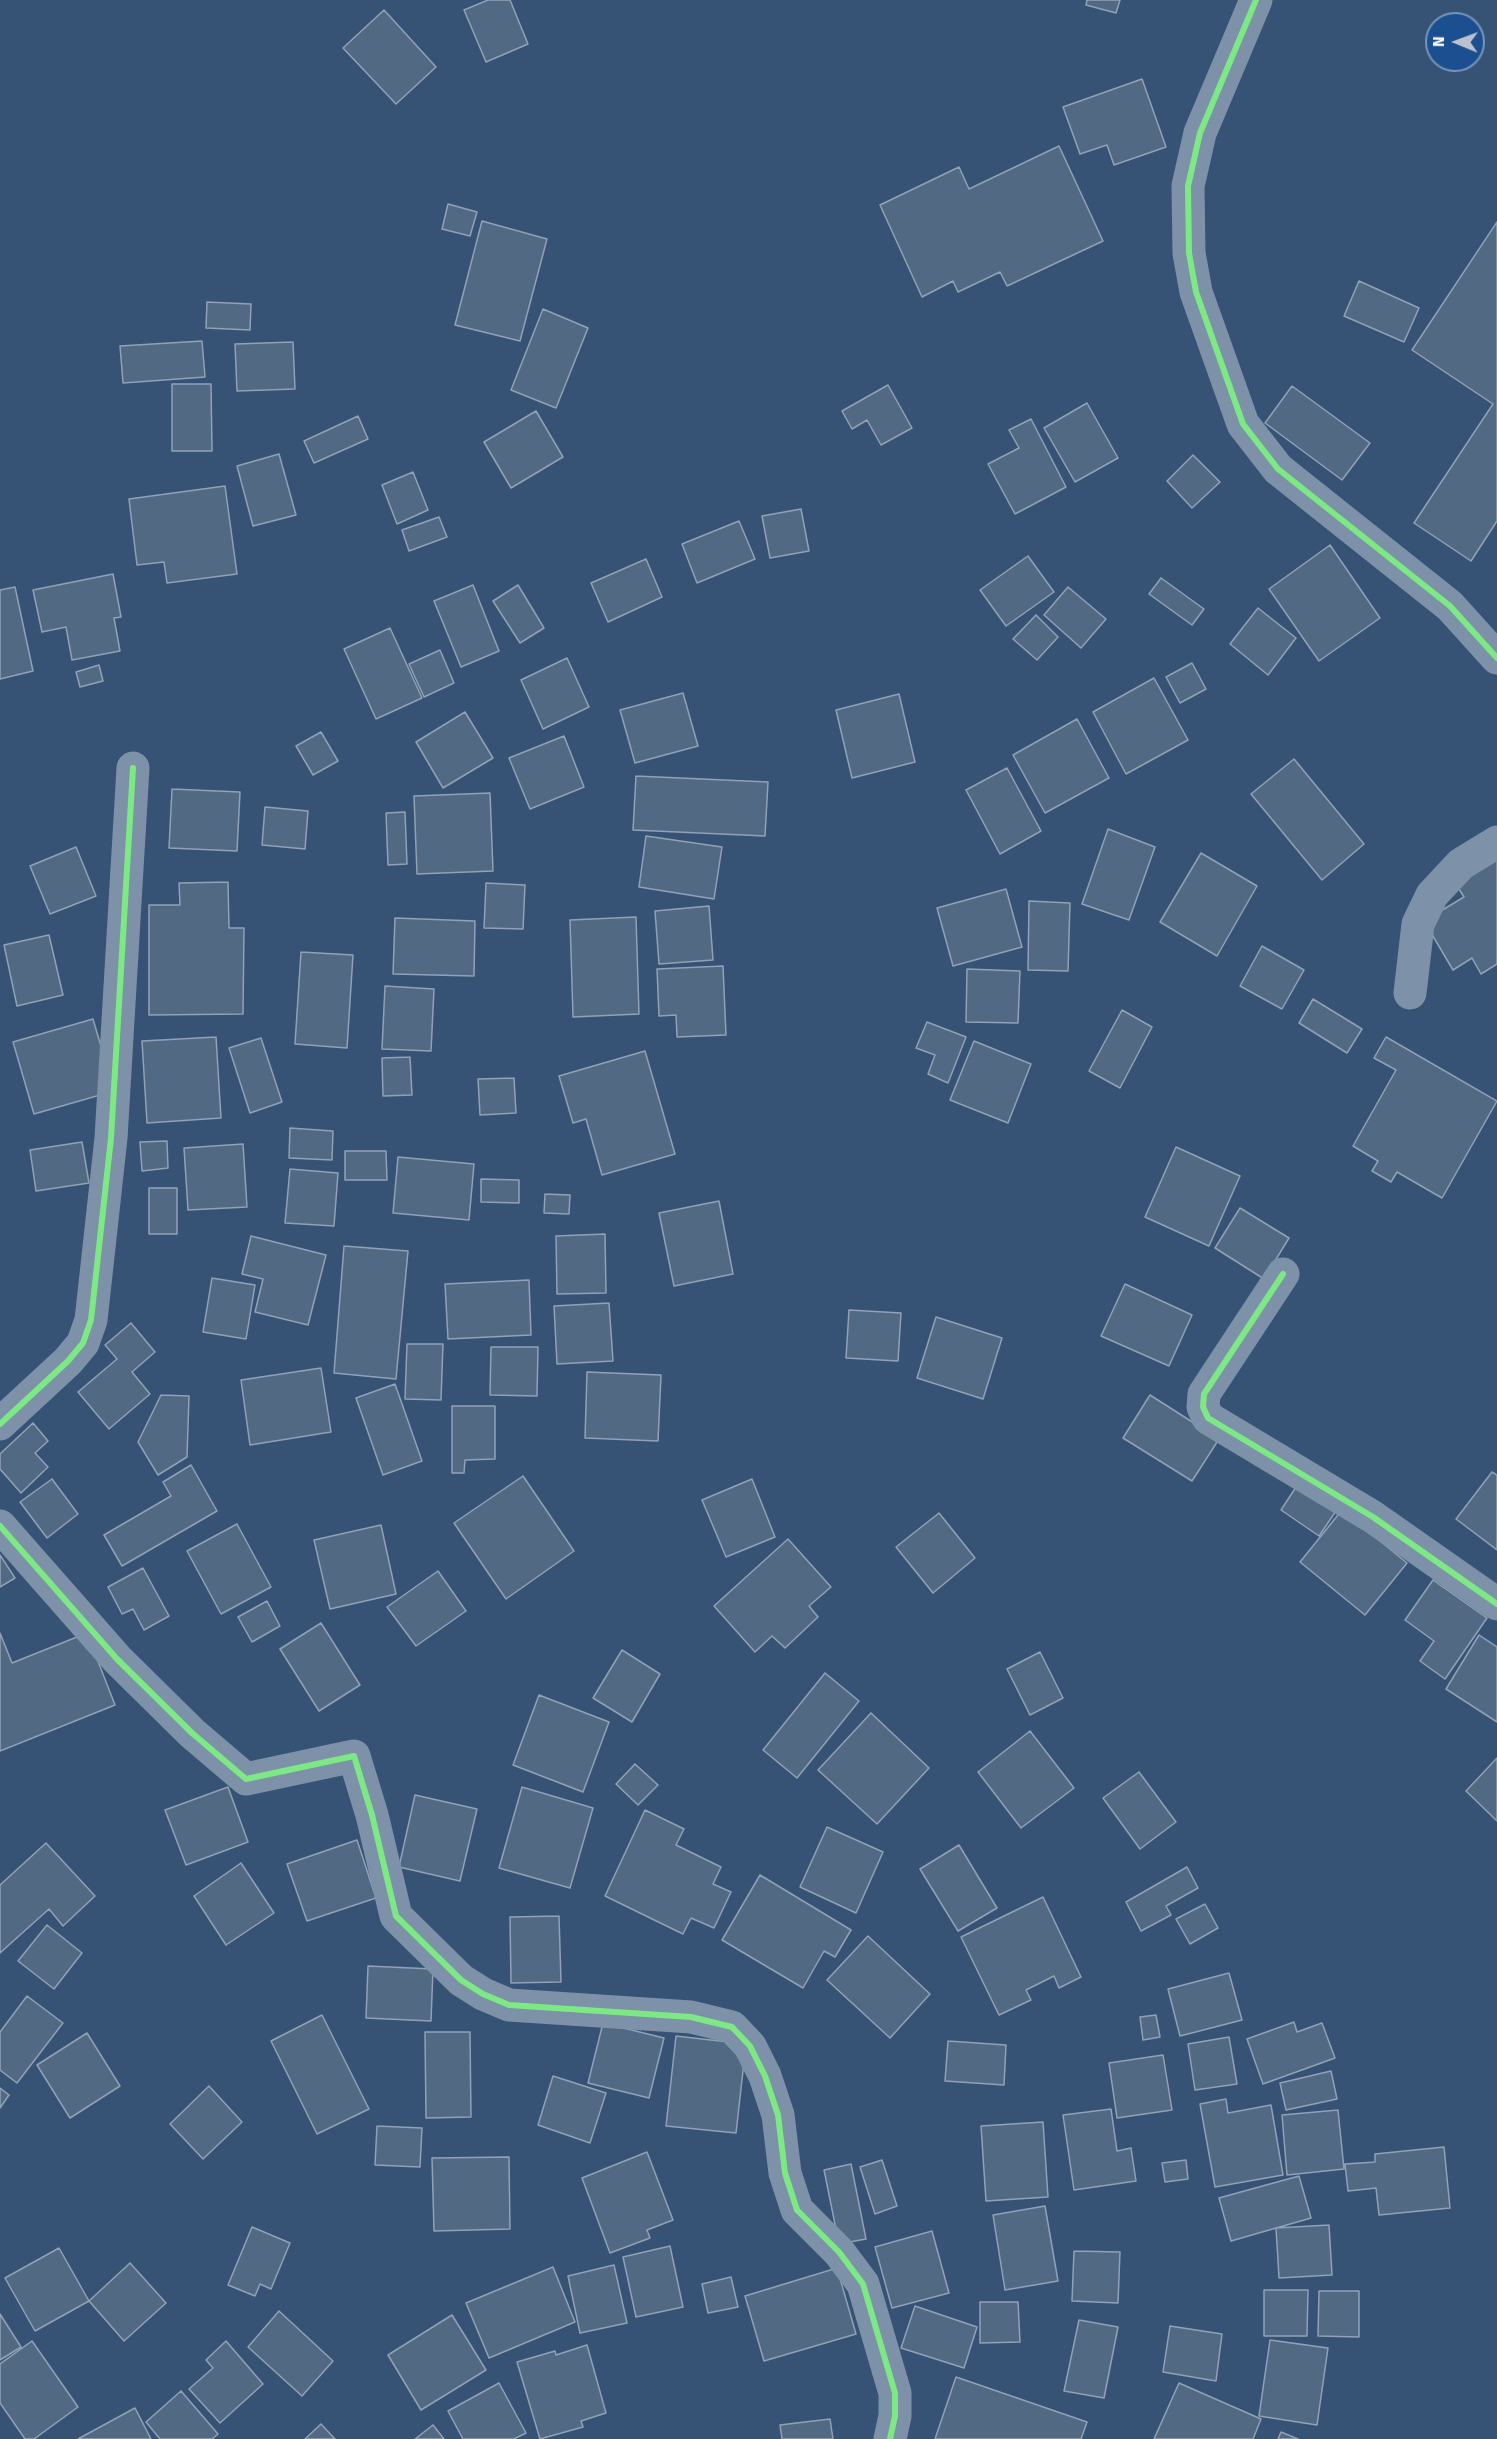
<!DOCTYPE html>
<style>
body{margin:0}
#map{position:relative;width:1497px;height:2439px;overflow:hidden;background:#365274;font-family:"Fira Sans",sans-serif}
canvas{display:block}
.north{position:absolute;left:1425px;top:12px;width:60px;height:60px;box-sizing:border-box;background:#1b4f8f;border:2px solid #7695bc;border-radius:50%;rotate:271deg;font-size:16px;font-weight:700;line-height:24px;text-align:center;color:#fff}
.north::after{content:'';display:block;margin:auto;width:21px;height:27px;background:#b9c2ce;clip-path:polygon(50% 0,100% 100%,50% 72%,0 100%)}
</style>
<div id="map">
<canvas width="1497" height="2439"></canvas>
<div class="north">N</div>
</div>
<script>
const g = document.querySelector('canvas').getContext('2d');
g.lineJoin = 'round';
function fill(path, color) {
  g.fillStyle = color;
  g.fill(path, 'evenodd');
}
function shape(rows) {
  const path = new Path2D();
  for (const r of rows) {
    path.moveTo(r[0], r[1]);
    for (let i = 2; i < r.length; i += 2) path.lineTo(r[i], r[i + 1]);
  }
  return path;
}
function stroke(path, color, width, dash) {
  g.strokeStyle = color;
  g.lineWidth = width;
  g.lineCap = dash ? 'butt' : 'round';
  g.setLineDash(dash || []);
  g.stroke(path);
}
const building = shape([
 [488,0,510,0,528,44,486,62,464,10,488,0],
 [1087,0,1120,0,1116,13,1086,5,1087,0],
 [384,10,436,67,396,104,343,48,384,10],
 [1142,79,1166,147,1114,165,1107,145,1080,154,1063,107,1142,79],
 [1059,146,1103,241,1007,286,1000,272,958,292,953,281,922,297,880,205,959,167,969,189,1059,146],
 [448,204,477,212,470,236,442,229,448,204],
 [482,221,547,239,520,341,455,325,482,221],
 [1497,222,1497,521,1471,561,1414,523,1493,404,1412,350,1497,222],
 [1359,281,1419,308,1404,342,1344,316,1359,281],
 [207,302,251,304,250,330,206,328,207,302],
 [543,309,588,328,556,408,511,390,543,309],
 [202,341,205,377,123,383,120,346,202,341],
 [293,342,295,389,237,391,235,344,293,342],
 [172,384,211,384,212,451,172,451,172,384],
 [888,385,912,428,881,445,867,420,852,429,842,411,888,385],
 [1292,386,1370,443,1342,480,1265,423,1292,386],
 [1087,403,1118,458,1075,482,1044,428,1087,403],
 [536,411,563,457,511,488,484,442,536,411],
 [358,416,368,439,314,463,304,441,358,416],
 [1031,419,1066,487,1015,514,988,464,1019,448,1009,430,1031,419],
 [279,454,296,515,253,526,237,466,279,454],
 [1193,455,1220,482,1192,508,1167,481,1193,455],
 [413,472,428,510,397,524,382,485,413,472],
 [225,486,237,574,167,583,164,562,137,565,129,499,225,486],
 [801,509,809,551,770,558,762,516,801,509],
 [439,517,447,537,409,551,402,530,439,517],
 [739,521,755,559,697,583,682,544,739,521],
 [1330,545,1380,618,1319,661,1269,589,1330,545],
 [1028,556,1054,592,1006,626,980,590,1028,556],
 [646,559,662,597,608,622,591,583,646,559],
 [113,574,121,617,114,618,120,651,72,660,66,627,42,632,33,590,113,574],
 [1161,578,1204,609,1192,625,1149,594,1161,578],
 [473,585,499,651,461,667,434,601,473,585],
 [518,585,544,628,520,643,493,601,518,585],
 [15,587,33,671,0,679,0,590,15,587],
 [1068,587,1106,619,1081,648,1044,615,1068,587],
 [1258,608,1296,638,1268,675,1230,644,1258,608],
 [1036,615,1058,637,1037,660,1013,639,1036,615],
 [390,628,422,698,376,719,344,649,390,628],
 [440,650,454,683,424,697,409,664,440,650],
 [567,658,589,707,543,729,521,680,567,658],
 [1192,663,1206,689,1180,703,1166,677,1192,663],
 [99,665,103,681,80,687,76,672,99,665],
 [1154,678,1188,740,1126,774,1093,712,1154,678],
 [683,693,698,746,635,763,620,710,683,693],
 [899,694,915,762,852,778,836,710,899,694],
 [465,712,493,758,443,788,416,742,465,712],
 [1077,719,1109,778,1045,813,1013,755,1077,719],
 [321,732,338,761,313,775,296,746,321,732],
 [564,736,584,787,530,809,509,758,564,736],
 [1294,759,1364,844,1322,880,1251,794,1294,759],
 [1007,768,1041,831,1000,854,966,790,1007,768],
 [636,776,768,782,765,836,633,830,636,776],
 [172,789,240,792,237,851,169,848,172,789],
 [490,793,493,871,417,874,414,796,490,793],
 [265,807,308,811,305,849,262,845,265,807],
 [405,812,407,864,388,865,386,813,405,812],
 [1108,829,1155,847,1129,920,1082,904,1108,829],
 [646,836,722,847,714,899,639,887,646,836],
 [76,847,96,896,50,914,30,866,76,847],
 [1201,853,1257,886,1217,956,1160,922,1201,853],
 [1497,855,1497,964,1481,974,1472,958,1453,970,1424,921,1464,897,1454,881,1497,855],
 [228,882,229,928,244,928,243,1014,149,1015,149,905,180,905,179,883,228,882],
 [486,883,525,885,523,929,484,928,486,883],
 [1006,889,1022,947,953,966,937,908,1006,889],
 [1029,901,1070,903,1068,971,1028,970,1029,901],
 [709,906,713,960,659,964,655,911,709,906],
 [636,917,639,1014,573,1017,570,920,636,917],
 [395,918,475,921,474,976,393,974,395,918],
 [49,935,63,995,17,1006,4,945,49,935],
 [1262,946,1304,970,1282,1009,1240,986,1262,946],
 [301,952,353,955,347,1048,295,1044,301,952],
 [723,966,726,1035,677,1037,676,1015,659,1016,657,969,723,966],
 [967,969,1020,971,1018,1023,966,1022,967,969],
 [385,986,434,989,431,1051,382,1049,385,986],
 [1313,999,1362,1029,1347,1053,1299,1023,1313,999],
 [1122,1010,1152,1027,1120,1088,1089,1071,1122,1010],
 [93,1019,114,1091,34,1114,13,1042,93,1019],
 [927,1022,966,1037,948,1083,928,1074,935,1055,916,1048,927,1022],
 [216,1037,221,1118,147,1123,142,1041,216,1037],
 [1386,1037,1497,1101,1442,1198,1397,1172,1391,1182,1372,1171,1378,1161,1353,1146,1396,1070,1374,1058,1386,1037],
 [261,1038,282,1102,250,1113,229,1048,261,1038],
 [974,1041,1031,1064,1008,1123,950,1100,974,1041],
 [645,1051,675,1154,602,1175,586,1119,573,1123,559,1076,645,1051],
 [410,1057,412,1095,383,1096,382,1058,410,1057],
 [514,1078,516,1113,480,1115,478,1079,514,1078],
 [290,1128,333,1131,332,1160,289,1158,290,1128],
 [167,1141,168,1168,142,1171,140,1142,167,1141],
 [82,1142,89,1183,36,1191,30,1150,82,1142],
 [243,1144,247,1207,188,1210,184,1148,243,1144],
 [1176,1147,1240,1176,1209,1246,1145,1217,1176,1147],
 [345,1151,386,1151,387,1180,345,1180,345,1151],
 [398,1157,474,1164,469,1220,393,1213,398,1157],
 [290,1169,338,1173,334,1226,285,1223,290,1169],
 [481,1179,519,1180,519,1203,481,1202,481,1179],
 [149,1188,177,1188,177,1234,149,1234,149,1188],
 [545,1194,570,1195,569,1214,544,1213,545,1194],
 [719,1201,733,1274,674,1286,659,1213,719,1201],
 [1240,1208,1289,1238,1264,1279,1215,1248,1240,1208],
 [605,1234,606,1293,557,1294,556,1236,605,1234],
 [251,1236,326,1255,308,1325,255,1312,263,1279,242,1274,251,1236],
 [344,1246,408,1251,396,1379,334,1373,344,1246],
 [212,1278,255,1285,246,1339,203,1332,212,1278],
 [529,1280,531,1335,448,1339,445,1284,529,1280],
 [1125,1284,1192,1315,1169,1366,1101,1336,1125,1284],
 [609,1303,613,1361,557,1364,554,1306,609,1303],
 [849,1310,901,1313,898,1361,846,1358,849,1310],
 [936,1317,1002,1338,983,1399,917,1378,936,1317],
 [131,1323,155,1352,132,1372,150,1394,109,1429,78,1392,117,1359,105,1345,131,1323],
 [407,1344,443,1344,441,1400,405,1399,407,1344],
 [491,1347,538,1347,537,1396,490,1395,491,1347],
 [321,1368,331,1432,250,1445,241,1380,321,1368],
 [587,1372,661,1375,658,1441,585,1438,587,1372],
 [395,1384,422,1461,383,1475,356,1398,395,1384],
 [161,1395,189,1396,187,1457,158,1475,138,1442,161,1395],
 [1150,1395,1219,1439,1192,1481,1123,1438,1150,1395],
 [452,1406,495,1406,495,1459,465,1460,464,1473,452,1473,452,1406],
 [33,1423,48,1441,35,1453,48,1467,21,1493,0,1469,0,1454,33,1423],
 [191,1465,217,1511,122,1566,104,1535,171,1496,163,1482,191,1465],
 [1492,1472,1497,1475,1497,1550,1456,1519,1492,1472],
 [523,1476,574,1551,506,1599,454,1523,523,1476],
 [52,1479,78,1514,47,1538,20,1502,52,1479],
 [752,1479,775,1537,726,1557,702,1500,752,1479],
 [1300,1481,1338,1508,1319,1536,1281,1510,1300,1481],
 [1342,1510,1407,1563,1365,1615,1300,1562,1342,1510],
 [939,1513,975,1558,933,1593,896,1547,939,1513],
 [237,1524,271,1587,221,1614,187,1551,237,1524],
 [381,1525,396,1594,330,1609,314,1540,381,1525],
 [788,1539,831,1587,809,1606,818,1617,785,1648,772,1636,755,1652,714,1606,788,1539],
 [0,1555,15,1578,0,1587,0,1555],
 [143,1568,169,1616,144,1630,133,1609,122,1614,108,1587,143,1568],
 [438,1571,466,1611,416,1646,387,1607,438,1571],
 [1433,1580,1487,1618,1445,1679,1420,1661,1434,1641,1405,1620,1433,1580],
 [267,1601,280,1626,252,1642,238,1617,267,1601],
 [321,1623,360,1685,319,1711,280,1649,321,1623],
 [0,1633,12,1663,87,1633,115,1705,0,1751,0,1633],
 [1479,1635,1497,1647,1497,1722,1446,1689,1479,1635],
 [622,1650,660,1674,632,1722,593,1698,622,1650],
 [1040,1652,1063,1698,1030,1715,1007,1669,1040,1652],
 [825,1673,859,1701,797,1778,763,1750,825,1673],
 [539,1695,609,1722,583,1792,513,1765,539,1695],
 [871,1713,929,1768,877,1824,818,1770,871,1713],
 [1030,1731,1074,1788,1021,1828,978,1772,1030,1731],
 [1497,1758,1497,1821,1466,1791,1497,1758],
 [635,1764,658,1785,638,1805,616,1784,635,1764],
 [1139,1772,1176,1822,1140,1849,1103,1798,1139,1772],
 [228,1787,248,1842,186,1865,165,1810,228,1787],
 [522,1787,593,1808,570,1888,499,1868,522,1787],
 [415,1795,477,1809,460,1881,399,1867,415,1795],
 [645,1810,684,1829,676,1845,721,1867,713,1884,731,1892,714,1928,691,1918,683,1934,605,1896,645,1810],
 [827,1827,883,1852,856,1913,800,1887,827,1827],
 [357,1840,376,1898,307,1921,287,1864,357,1840],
 [46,1843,95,1896,63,1926,49,1909,0,1953,0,1885,46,1843],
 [959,1845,997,1908,958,1931,920,1869,959,1845],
 [241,1863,274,1913,226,1945,194,1896,241,1863],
 [1187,1867,1198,1888,1166,1906,1171,1915,1141,1931,1126,1902,1187,1867],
 [760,1875,851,1930,835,1957,824,1951,803,1988,722,1940,760,1875],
 [1043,1897,1081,1977,1059,1988,1054,1976,1026,1990,1031,2000,999,2015,961,1937,1043,1897],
 [1205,1904,1218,1928,1190,1944,1176,1919,1205,1904],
 [559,1916,561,1982,511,1983,510,1917,559,1916],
 [47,1925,82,1953,54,1989,18,1961,47,1925],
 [868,1936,930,1994,890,2038,827,1980,868,1936],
 [368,1966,433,1969,431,2021,366,2018,368,1966],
 [1229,1973,1242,2020,1180,2036,1168,1989,1229,1973],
 [27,1996,63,2023,17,2083,0,2070,0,2032,27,1996],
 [322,2015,369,2109,317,2134,271,2041,322,2015],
 [1156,2015,1160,2037,1143,2040,1140,2017,1156,2015],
 [1294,2022,1297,2032,1322,2023,1335,2058,1263,2084,1247,2039,1294,2022],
 [603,2023,664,2038,649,2098,588,2083,603,2023],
 [425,2032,470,2032,471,2117,426,2118,425,2032],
 [87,2033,120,2086,70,2118,37,2065,87,2033],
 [676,2036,746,2044,736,2133,666,2126,676,2036],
 [1229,2037,1237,2084,1195,2090,1188,2044,1229,2037],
 [948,2041,1006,2045,1004,2085,945,2081,948,2041],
 [1163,2055,1172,2110,1117,2118,1109,2063,1163,2055],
 [1331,2071,1337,2099,1286,2110,1280,2083,1331,2071],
 [553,2076,606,2093,590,2143,538,2125,553,2076],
 [209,2086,242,2122,203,2159,170,2124,209,2086],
 [0,2088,9,2095,0,2108,0,2088],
 [1226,2099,1228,2113,1271,2105,1283,2175,1215,2187,1200,2104,1226,2099],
 [1111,2109,1117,2151,1131,2148,1136,2181,1074,2190,1063,2115,1111,2109],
 [1338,2110,1344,2169,1287,2175,1282,2115,1338,2110],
 [1043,2122,1048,2197,986,2201,981,2126,1043,2122],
 [377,2126,422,2128,420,2167,375,2165,377,2126],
 [1444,2147,1450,2208,1379,2215,1376,2188,1348,2191,1345,2164,1375,2162,1375,2154,1444,2147],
 [647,2152,673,2220,647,2230,650,2238,610,2253,582,2178,647,2152],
 [509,2157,510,2229,434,2231,432,2158,509,2157],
 [882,2160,897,2206,875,2214,860,2167,882,2160],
 [1186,2160,1188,2179,1165,2182,1162,2163,1186,2160],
 [851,2164,866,2239,839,2244,824,2170,851,2164],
 [1299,2176,1311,2218,1231,2241,1219,2198,1299,2176],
 [1045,2206,1058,2281,1005,2290,993,2215,1045,2206],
 [1329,2225,1332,2275,1279,2278,1276,2228,1329,2225],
 [252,2227,290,2243,271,2289,260,2284,255,2296,228,2285,252,2227],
 [932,2231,949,2293,892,2308,875,2247,932,2231],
 [670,2246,683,2307,636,2317,623,2257,670,2246],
 [59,2248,89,2301,35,2331,5,2278,59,2248],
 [1074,2251,1120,2252,1118,2303,1072,2301,1074,2251],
 [130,2263,166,2303,124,2341,89,2301,130,2263],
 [614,2265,627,2323,580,2333,568,2276,614,2265],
 [553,2267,575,2322,489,2358,466,2303,553,2267],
 [837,2268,856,2334,764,2361,745,2296,837,2268],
 [731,2277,738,2307,708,2313,702,2284,731,2277],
 [1264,2290,1308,2290,1307,2336,1264,2336,1264,2290],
 [1319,2291,1359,2291,1359,2337,1318,2336,1319,2291],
 [980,2302,1018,2302,1020,2342,980,2343,980,2302],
 [915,2306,977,2327,964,2368,901,2348,915,2306],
 [279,2311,333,2361,302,2396,248,2347,279,2311],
 [0,2314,21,2347,0,2360,0,2314],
 [452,2315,486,2370,421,2410,388,2355,452,2315],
 [1079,2320,1118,2327,1104,2398,1064,2391,1079,2320],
 [1170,2326,1222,2334,1216,2381,1163,2372,1170,2326],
 [1270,2340,1328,2348,1317,2425,1259,2416,1270,2340],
 [32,2341,78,2407,34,2439,25,2439,0,2403,0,2364,32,2341],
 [226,2341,263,2384,220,2423,189,2389,213,2368,206,2360,226,2341],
 [587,2345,606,2413,581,2421,583,2427,540,2439,517,2362,555,2351,556,2355,587,2345],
 [956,2377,1087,2422,1081,2439,935,2439,956,2377],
 [499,2383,526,2433,514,2439,463,2439,448,2411,499,2383],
 [1179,2383,1261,2419,1253,2439,1154,2439,1179,2383],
 [181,2391,218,2434,212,2439,160,2439,146,2422,181,2391],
 [135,2408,151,2439,78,2439,135,2408],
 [830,2419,833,2439,782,2439,780,2425,830,2419],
 [321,2424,335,2439,305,2439,321,2424],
 [433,2425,444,2439,415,2439,433,2425],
 [1281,2432,1298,2439,1278,2439,1281,2432]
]);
fill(building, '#526984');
stroke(building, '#92a2b6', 1.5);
stroke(shape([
 [1256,0,1200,133,1188,186,1189,253,1196,292,1243,424,1278,469,1450,606,1497,658],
 [1410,993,1418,924,1432,895,1461,864,1497,842],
 [1283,1274,1204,1394,1203,1407,1208,1418,1373,1517,1497,1604],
 [0,1424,68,1361,83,1343,91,1320,111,1138,133,768],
 [0,1526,117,1659,192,1733,246,1779,354,1756,372,1815,396,1916,461,1980,483,1994,509,2005,691,2017,732,2027,750,2046,765,2076,778,2115,785,2173,797,2210,839,2252,863,2284,895,2393,895,2416,890,2439]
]), '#7d92a8', 33);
stroke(shape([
 [1256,0,1200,133,1188,186,1189,253,1196,292,1243,424,1278,469,1450,606,1497,658],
 [1283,1274,1204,1394,1203,1407,1208,1418,1373,1517,1497,1604],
 [0,1424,68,1361,83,1343,91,1320,111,1138,133,768],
 [0,1526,117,1659,192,1733,246,1779,354,1756,372,1815,396,1916,461,1980,483,1994,509,2005,691,2017,732,2027,750,2046,765,2076,778,2115,785,2173,797,2210,839,2252,863,2284,895,2393,895,2416,890,2439]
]), '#7ce984', 6);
</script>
